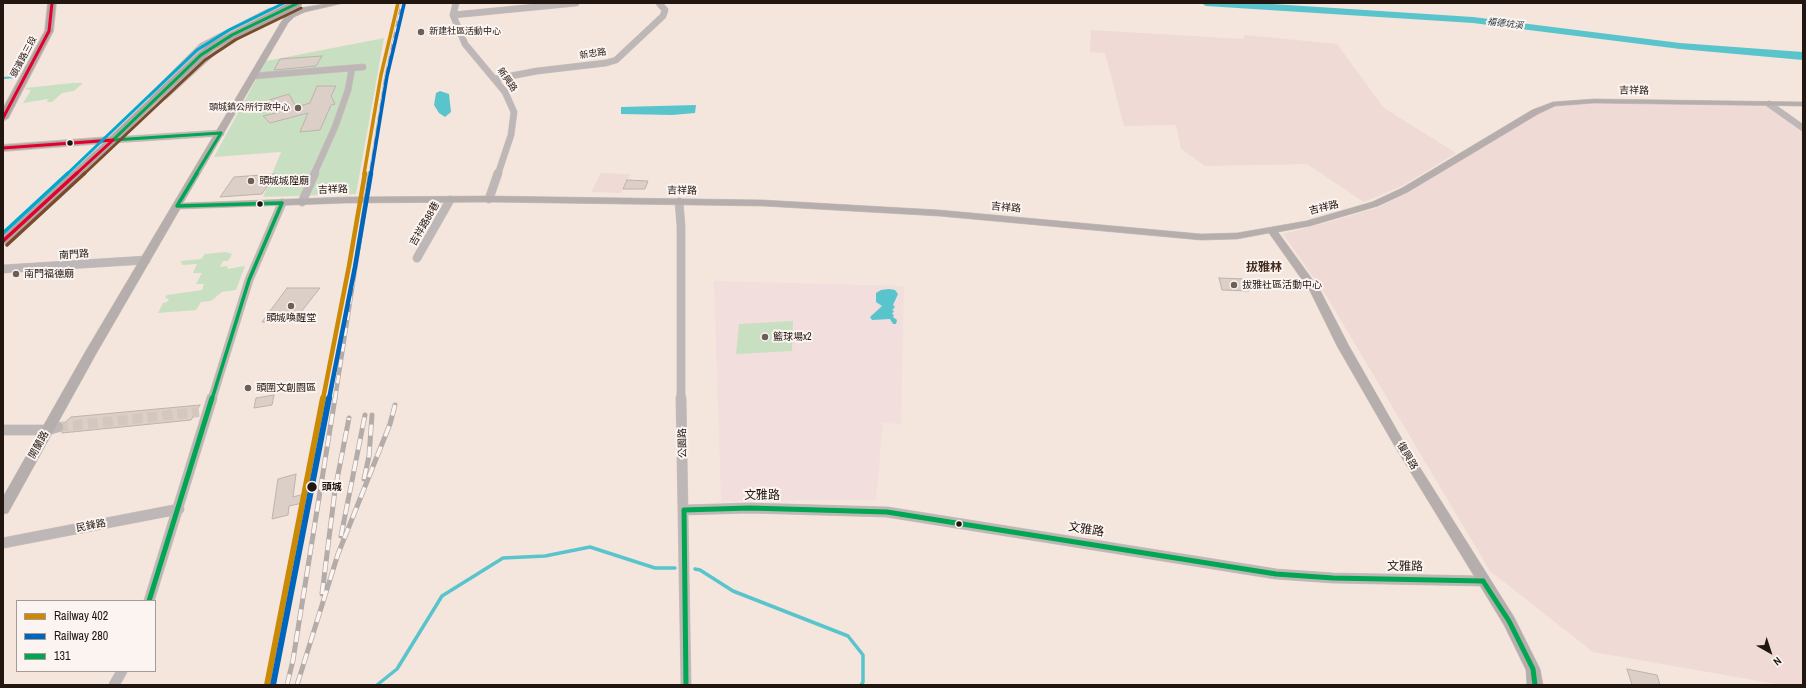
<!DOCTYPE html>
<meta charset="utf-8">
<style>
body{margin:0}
#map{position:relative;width:1806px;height:688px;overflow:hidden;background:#f4e6dd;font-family:"Archivo Narrow",sans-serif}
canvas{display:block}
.frame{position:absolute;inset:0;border:4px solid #221610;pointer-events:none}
.legend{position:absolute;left:16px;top:600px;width:140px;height:72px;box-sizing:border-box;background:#fbf4f1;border:1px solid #a49b97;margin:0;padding:5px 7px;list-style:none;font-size:12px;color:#221610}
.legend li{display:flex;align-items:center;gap:8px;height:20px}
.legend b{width:20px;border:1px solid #a49b97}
.north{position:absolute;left:1750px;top:632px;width:40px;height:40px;-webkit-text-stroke:3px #fbf4f1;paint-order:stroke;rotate:141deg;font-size:11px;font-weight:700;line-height:16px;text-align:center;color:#221610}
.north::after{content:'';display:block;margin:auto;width:14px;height:18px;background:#221610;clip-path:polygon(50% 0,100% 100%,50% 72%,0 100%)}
</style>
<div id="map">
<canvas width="1806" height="688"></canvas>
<div class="frame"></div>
<ul class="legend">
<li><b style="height:5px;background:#cc8903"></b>Railway 402</li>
<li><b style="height:5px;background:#0065bd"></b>Railway 280</li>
<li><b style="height:5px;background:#00a651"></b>131</li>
</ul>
<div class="north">N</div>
</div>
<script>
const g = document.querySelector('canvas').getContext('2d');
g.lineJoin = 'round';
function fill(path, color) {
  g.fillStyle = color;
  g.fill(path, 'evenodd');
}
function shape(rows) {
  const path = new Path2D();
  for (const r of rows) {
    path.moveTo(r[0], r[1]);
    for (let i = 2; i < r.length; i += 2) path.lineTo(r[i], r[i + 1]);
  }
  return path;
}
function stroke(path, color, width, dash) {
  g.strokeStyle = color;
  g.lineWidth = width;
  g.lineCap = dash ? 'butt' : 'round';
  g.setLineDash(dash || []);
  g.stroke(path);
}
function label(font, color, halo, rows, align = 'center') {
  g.font = font + ' "Archivo Narrow","Noto Sans TC",sans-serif';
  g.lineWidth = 4;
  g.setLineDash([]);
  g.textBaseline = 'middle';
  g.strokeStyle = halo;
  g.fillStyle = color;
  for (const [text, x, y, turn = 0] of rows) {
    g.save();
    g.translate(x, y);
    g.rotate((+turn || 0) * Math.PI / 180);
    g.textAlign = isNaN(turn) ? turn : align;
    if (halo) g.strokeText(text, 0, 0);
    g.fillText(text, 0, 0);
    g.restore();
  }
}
fill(shape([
 [1091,30,1243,39,1245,35,1337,44,1384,108,1456,153,1404,185,1364,202,1307,164,1205,166,1181,149,1176,125,1124,126,1105,53,1090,52],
 [1578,101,1768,105,1803,131,1803,685,1782,685,1593,652,1490,571,1327,297,1283,234,1336,220,1379,207,1413,190,1540,111,1561,103],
 [601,173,630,174,621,193,591,192]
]), '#efdad6');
fill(shape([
 [714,281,904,286,901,424,883,423,876,500,721,501]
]), '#f2dedd');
fill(shape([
 [384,38,356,194,263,197,281,152,214,157,266,61],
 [72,83,83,83,74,91,62,93,52,102,47,102,48,99,23,103,31,90,26,89,26,88],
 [226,252,232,254,228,261,223,261,220,267,228,266,227,269,245,266,236,290,222,292,211,301,201,302,196,310,158,313,163,303,167,302,169,299,165,298,167,295,202,290,204,284,196,284,202,273,193,273,197,264,182,265,181,261,201,259,205,254],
 [793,321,792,351,736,354,739,324]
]), '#c9dfc2');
fill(shape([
 [440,91,449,94,451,112,445,117,439,113,434,105,436,93],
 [696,105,695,113,672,115,621,114,621,107],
 [889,289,895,290,898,294,893,305,895,307,892,310,894,311,892,314,894,315,893,317,897,320,896,324,893,324,890,319,872,320,870,317,882,306,876,302,876,293,881,290]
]), '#5ac4cc');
stroke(shape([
 [3,78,16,77]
]), '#5ac4cc', 2);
stroke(shape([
 [695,569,700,570,733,591,848,636,863,655,863,682,861,685],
 [377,685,397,669,442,596,503,558,545,556,590,547,655,568,675,568]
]), '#5ac4cc', 3.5);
fill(shape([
 [1201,3,1257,3,1473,17,1680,43,1803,52,1803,60,1680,49,1473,23,1206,6,1201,3]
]), '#5ac4cc');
const building = shape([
 [322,56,316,66,274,70,280,59,322,56],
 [317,86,336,86,331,96,335,104,331,105,320,130,300,132,308,113,270,123,263,116,276,113,269,100,289,94,296,107,310,103,317,86],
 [275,174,262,194,220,197,234,177,275,174],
 [627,180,648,181,645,189,623,189,627,180],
 [1219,278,1246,279,1249,291,1222,290,1219,278],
 [287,288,320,288,293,322,262,322,287,288],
 [274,395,272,405,254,408,256,398,274,395],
 [200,405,191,420,62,433,63,424,71,417,200,405],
 [296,474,293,497,304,494,303,503,289,506,288,515,272,519,278,479,296,474],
 [1627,669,1657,675,1660,685,1632,685,1627,669]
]);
fill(building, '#dbcfc8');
stroke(building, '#bfb2ab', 1);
stroke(shape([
 [58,427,199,412]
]), '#d4c7be', 10, [10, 5]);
const streetFar2 = shape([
 [456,3,453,15,465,44,505,92,514,112,511,135,498,174],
 [453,15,576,3],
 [234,39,213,52,165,96,155,100,152,96,202,46,270,11,282,11],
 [254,76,363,67],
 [495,79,537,71,606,63,616,60,663,16,665,10,659,3],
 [1769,104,1803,128],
 [113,140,221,133],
 [314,174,335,127,348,90,352,68]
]);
const streetFar1 = shape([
 [489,199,498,173],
 [302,202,315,173],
 [679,202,681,226,681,399],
 [417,258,450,200],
 [3,269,146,260],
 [212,399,249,280,282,203]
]);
const street = shape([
 [681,398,686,685],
 [3,430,47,430,58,427],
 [684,510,750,508,887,512,1276,574,1333,578,1483,581],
 [3,543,179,509],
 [149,601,212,398],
 [114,685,122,671]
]);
const secondary = shape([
 [330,3,344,3,305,12,294,17,288,23,183,203,347,197,489,196,763,200,939,210,1201,234,1237,233,1306,221,1372,202,1402,188,1532,110,1553,102,1594,99,1803,102,1803,106,1594,103,1555,106,1538,114,1408,192,1378,206,1310,226,1278,232,1320,290,1349,346,1402,439,1514,617,1540,669,1543,685,1527,685,1526,670,1504,625,1394,445,1337,346,1310,291,1269,233,1237,239,1201,240,939,216,763,206,489,202,347,203,180,209,96,354,8,513,3,514,3,497,84,354,281,22,288,13,300,8,330,3]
]);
const primary = shape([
 [48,3,56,3,53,31,8,118,3,121,3,109,45,31,48,3],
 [162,89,165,90,165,94,116,142,7,243,3,244,3,235,104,143,3,151,3,145,110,137,159,90,162,89]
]);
stroke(streetFar2, '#cdc1ba', 7);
stroke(streetFar1, '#cdc1ba', 9);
stroke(street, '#cdc1ba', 11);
stroke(secondary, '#cdc1ba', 1);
stroke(primary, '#cdc1ba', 2);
stroke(streetFar2, '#beb7b7', 6);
stroke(streetFar1, '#beb7b7', 8);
stroke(street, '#beb7b7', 10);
fill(secondary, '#b5aead');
fill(primary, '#b0a6a7');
const railFar2 = shape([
 [370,174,386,75,402,3]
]);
const railFar1 = shape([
 [335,399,370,173]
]);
const rail = shape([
 [364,479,369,456,372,415],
 [341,536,365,415],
 [322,594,335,490,349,418],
 [287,685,293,660,335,398],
 [297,685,338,554,390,424,395,405]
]);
stroke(railFar2, '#b4aca9', 3);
stroke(railFar1, '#b4aca9', 4.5);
stroke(rail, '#b4aca9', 5);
stroke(railFar2, '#fbf4f1', 2, [6]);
stroke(railFar1, '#fbf4f1', 3, [8]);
stroke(rail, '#fbf4f1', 3.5, [11]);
const primaryBridge = shape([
 [162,92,211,47,298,3]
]);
stroke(primaryBridge, '#cdc1ba', 10, []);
stroke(primaryBridge, '#b0a6a7', 8);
stroke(shape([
 [113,140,201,55,232,35,298,3],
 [113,140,221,133],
 [196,174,221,133]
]), '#00a651', 3);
stroke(shape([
 [177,206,282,203],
 [177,206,197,173],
 [212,399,249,280,282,203]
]), '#00a651', 3.5);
stroke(shape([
 [684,510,750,508,887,512,1276,574,1333,578,1483,581],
 [684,510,686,685],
 [1483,581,1509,621,1533,669,1535,685],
 [149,601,212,398]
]), '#00a651', 5);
stroke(shape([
 [3,118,49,31,52,3],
 [3,148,113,140],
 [76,174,113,140]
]), '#e4002b', 3);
stroke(shape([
 [3,241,77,173]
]), '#e4002b', 3.5);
stroke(shape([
 [84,174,205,60,235,40,301,8]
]), '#7a4b2a', 3);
stroke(shape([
 [7,245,85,173]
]), '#7a4b2a', 3.5);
stroke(shape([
 [67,174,197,50,229,30,284,3]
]), '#00a9ce', 3);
stroke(shape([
 [3,233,68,173]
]), '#00a9ce', 3.5);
stroke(shape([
 [364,174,381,75,398,3]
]), '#cc8903', 3.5);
stroke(shape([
 [323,399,349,266,365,173]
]), '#cc8903', 4.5);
stroke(shape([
 [267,685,323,398]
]), '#cc8903', 6);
stroke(shape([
 [371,174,387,76,404,4]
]), '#0065bd', 3.5);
stroke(shape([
 [329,399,355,267,371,173]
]), '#0065bd', 4.5);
stroke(shape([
 [273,685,329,398]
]), '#0065bd', 6);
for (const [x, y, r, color] of [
 [421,32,4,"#6c5f58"],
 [298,108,4,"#6c5f58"],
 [70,143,3.5,"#221610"],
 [251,181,4,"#6c5f58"],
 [260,204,3.5,"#221610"],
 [16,274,4,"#6c5f58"],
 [1234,285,4,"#6c5f58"],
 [291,306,4,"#6c5f58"],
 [765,337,4,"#6c5f58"],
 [248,388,4,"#6c5f58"],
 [312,487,5.5,"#221610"],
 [959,524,3.5,"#221610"]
]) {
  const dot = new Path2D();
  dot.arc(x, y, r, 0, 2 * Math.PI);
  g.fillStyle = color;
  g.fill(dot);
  stroke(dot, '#fbf4f1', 1.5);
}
label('italic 9px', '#21383b', '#fbf4f1', [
 ["福德坑溪",1505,24,7]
]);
label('9px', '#221610', '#fbf4f1', [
 ["新建社區活動中心",429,32],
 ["頭城鎮公所行政中心",290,108,"right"]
], 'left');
label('9px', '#221610', '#fbf4f1', [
 ["新忠路",593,54,-9],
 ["頭濱路三段",24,57,-62],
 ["新興路",507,80,55]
]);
label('10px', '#221610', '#fbf4f1', [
 ["吉祥路",1634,91,1],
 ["吉祥路",333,190,-2],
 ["吉祥路",682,191,1],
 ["吉祥路",1006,208,5],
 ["吉祥路",1324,208,-14],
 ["吉祥路88巷",425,224,-60],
 ["南門路",74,255,-4],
 ["公園路",683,443,-91],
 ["開蘭路",39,445,-61],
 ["復興路",1407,456,59],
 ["民鋒路",91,526,-11]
]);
label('10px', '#221610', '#fbf4f1', [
 ["頭城城隍廟",259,181],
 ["南門福德廟",24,274],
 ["拔雅社區活動中心",1242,285],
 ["頭城喚醒堂",291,318,"center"],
 ["籃球場x2",773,337],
 ["頭圍文創園區",256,388]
], 'left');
label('bold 10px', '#221610', '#fbf4f1', [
 ["頭城",322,487]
], 'left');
label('bold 12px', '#442b1c', '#fbf4f1', [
 ["拔雅林",1264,268]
]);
label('12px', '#221610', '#fbf4f1', [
 ["文雅路",762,496],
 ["文雅路",1086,530,9],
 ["文雅路",1405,567,1]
]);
</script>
